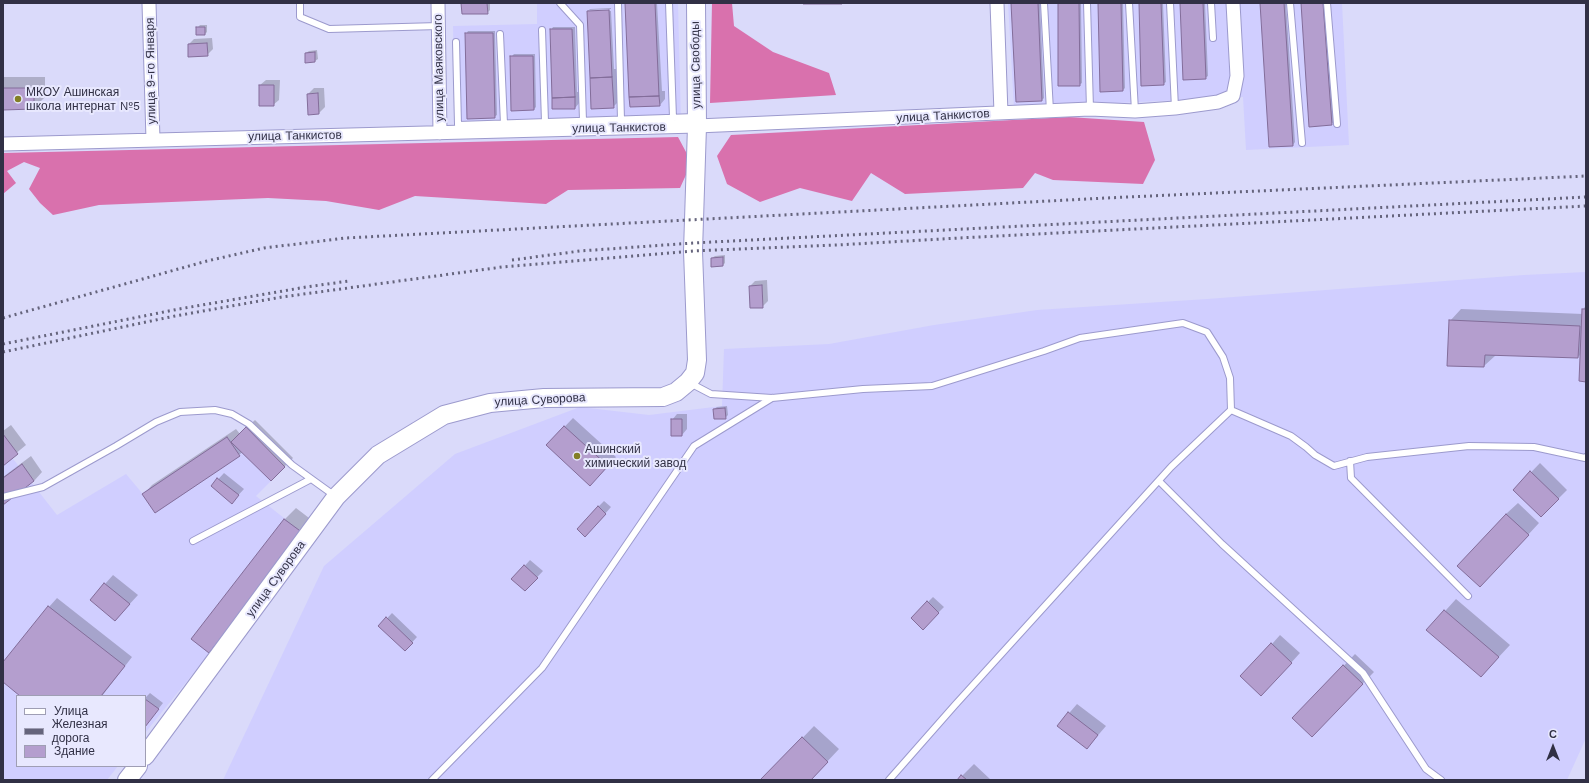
<!DOCTYPE html>
<meta charset="utf-8">
<style>
body{margin:0}
#map{position:relative;width:1589px;height:783px;overflow:hidden;background:#dadafa;font-family:"Work Sans",sans-serif}
canvas{display:block}
.frame{position:absolute;inset:0;border:4px solid #313045;pointer-events:none}
.legend{position:absolute;left:16px;top:695px;width:130px;height:72px;box-sizing:border-box;background:#e8e8fe;border:1px solid #9f9eb4;margin:0;padding:5px 7px;list-style:none;font-size:12px;color:#313045}
.legend li{display:flex;align-items:center;gap:8px;height:20px}
.legend b{width:20px;border:1px solid #9f9eb4}
.north{position:absolute;left:1533px;top:727px;width:40px;height:40px;-webkit-text-stroke:3px #e8e8fe;paint-order:stroke;rotate:0deg;font-size:11px;font-weight:700;line-height:16px;text-align:center;color:#313045}
.north::after{content:'';display:block;margin:auto;width:14px;height:18px;background:#313045;clip-path:polygon(50% 0,100% 100%,50% 72%,0 100%)}
</style>
<div id="map">
<canvas width="1589" height="783"></canvas>
<div class="frame"></div>
<ul class="legend">
<li><b style="height:5px;background:#fff"></b>Улица</li>
<li><b style="height:5px;background:#65647c"></b>Железная дорога</li>
<li><b style="height:11px;background:#b49ece"></b>Здание</li>
</ul>
<div class="north">С</div>
</div>
<script>
const g = document.querySelector('canvas').getContext('2d');
g.lineJoin = 'round';
function fill(path, color) {
  g.fillStyle = color;
  g.fill(path, 'evenodd');
}
function shape(rows) {
  const path = new Path2D();
  for (const r of rows) {
    path.moveTo(r[0], r[1]);
    for (let i = 2; i < r.length; i += 2) path.lineTo(r[i], r[i + 1]);
  }
  return path;
}
function stroke(path, color, width, dash) {
  g.strokeStyle = color;
  g.lineWidth = width;
  g.lineCap = dash ? 'butt' : 'round';
  g.setLineDash(dash || []);
  g.stroke(path);
}
function label(font, color, halo, rows, align = 'center') {
  g.font = font + ' "Work Sans",sans-serif';
  g.lineWidth = 4;
  g.setLineDash([]);
  g.textBaseline = 'middle';
  g.strokeStyle = halo;
  g.fillStyle = color;
  for (const [text, x, y, turn = 0] of rows) {
    g.save();
    g.translate(x, y);
    g.rotate((+turn || 0) * Math.PI / 180);
    g.textAlign = isNaN(turn) ? turn : align;
    if (halo) g.strokeText(text, 0, 0);
    g.fillText(text, 0, 0);
    g.restore();
  }
}
fill(shape([
 [537,3,678,3,681,123,455,128,453,26,537,24],
 [1008,3,1342,3,1349,145,1246,150,1243,97,1014,108],
 [1586,272,1586,738,1567,780,223,780,324,566,455,454,580,407,649,415,722,406,724,349,829,344,934,325,1037,310,1207,299,1524,275],
 [246,427,285,467,256,496,303,533,204,660,145,733,145,696,17,696,17,766,118,766,107,780,3,780,3,446,57,515,126,474,142,493,227,437,232,441]
]), '#d0ceff');
fill(shape([
 [712,3,732,3,734,26,773,52,829,73,836,95,710,103],
 [1069,117,1144,122,1155,160,1143,184,1053,180,1035,173,1023,188,905,194,871,173,852,201,800,188,760,202,727,184,717,156,731,135],
 [678,137,686,152,690,166,680,188,568,190,546,204,415,196,379,210,326,201,268,198,99,205,53,215,40,203,29,189,40,168,24,162,7,171,16,183,3,194,3,153]
]), '#d971ad');
fill(shape([
 [462,3,490,3,490,10,487,13],
 [626,3,657,3,662,91,665,91,665,99,660,105],
 [1012,3,1040,3,1044,98,1042,100,1017,101],
 [1059,3,1081,3,1082,83,1079,85],
 [1099,3,1123,3,1125,88,1123,90],
 [1140,3,1163,3,1166,82,1163,84],
 [1181,3,1205,3,1208,76,1205,78],
 [1261,3,1286,3,1295,142,1293,145],
 [1302,3,1325,3,1334,122,1331,124],
 [611,8,611,9,589,10,590,9],
 [589,10,589,12,611,11,614,69,620,69,622,98,613,107,588,11],
 [200,25,207,25,207,32,205,34,197,28],
 [553,27,575,27,577,92,580,92,580,102,575,108,551,30],
 [468,31,495,31,497,115,494,117,466,34],
 [212,38,213,49,207,55,189,44,194,39],
 [317,50,318,59,315,61,306,62,306,53,309,51],
 [514,54,535,54,536,107,534,109,511,57],
 [3,77,45,77,45,97,34,108,3,109],
 [266,80,280,80,279,100,273,105,260,85],
 [314,88,324,88,325,107,319,113,308,94],
 [725,255,725,263,723,265,712,258,715,256],
 [767,280,768,301,762,307,750,286,755,281],
 [1586,306,1586,381,1581,354,1578,357,1496,355,1484,366,1450,321,1461,309,1583,314,1583,309],
 [727,406,728,415,725,418,714,409,717,407],
 [677,414,687,414,687,429,682,435,672,420],
 [573,418,616,457,599,476,547,445],
 [255,420,293,458,271,480,243,452,155,511,144,494,152,485,236,429,240,434],
 [11,425,26,445,3,464,3,431],
 [31,456,42,472,34,481,3,503,3,477],
 [1540,463,1567,490,1541,516,1514,490],
 [224,473,244,489,232,502,212,486],
 [604,501,611,507,591,530,598,507],
 [1518,503,1539,523,1492,574,1506,514],
 [296,508,313,521,221,640,209,652,192,639,285,519],
 [530,560,543,571,525,590,513,579],
 [113,575,138,595,115,620,105,584],
 [933,597,944,607,923,628,912,618],
 [57,598,132,657,102,696,22,696,3,681,3,664,49,607],
 [1456,599,1510,645,1481,676,1428,630],
 [392,613,417,637,405,650,380,626],
 [1280,635,1300,653,1270,686,1272,644],
 [1355,654,1374,672,1323,724,1294,718],
 [150,693,163,703,145,726,145,698],
 [1077,704,1106,726,1087,748,1058,726],
 [814,726,839,749,810,780,762,780],
 [974,764,991,780,958,780]
]), '#0003');
const building = shape([
 [461,3,487,3,488,14,462,14,461,3],
 [625,3,655,3,659,96,629,97,625,3],
 [803,3,842,3,842,4,803,4,803,3],
 [1011,3,1038,3,1042,101,1016,102,1011,3],
 [1058,3,1079,3,1080,86,1058,86,1058,3],
 [1098,3,1121,3,1123,91,1100,92,1098,3],
 [1139,3,1161,3,1164,85,1141,86,1139,3],
 [1180,3,1203,3,1206,79,1183,80,1180,3],
 [1260,3,1284,3,1293,146,1269,147,1260,3],
 [1301,3,1323,3,1332,125,1309,127,1301,3],
 [609,10,612,77,590,78,587,11,609,10],
 [196,27,205,27,205,35,196,35,196,27],
 [550,29,572,29,575,97,552,98,550,29],
 [465,33,493,33,495,118,467,119,465,33],
 [207,43,208,56,188,57,188,44,207,43],
 [315,52,315,62,305,63,305,53,315,52],
 [510,56,533,56,534,110,511,111,510,56],
 [612,77,614,108,591,109,590,78,612,77],
 [259,85,274,85,274,106,259,106,259,85],
 [3,88,34,88,34,109,3,110,3,88],
 [318,93,319,114,308,115,307,94,318,93],
 [659,96,660,106,630,107,629,97,659,96],
 [575,97,575,109,552,109,552,98,575,97],
 [723,257,723,266,711,267,711,258,723,257],
 [762,285,763,308,750,308,749,286,762,285],
 [1582,309,1586,309,1586,382,1579,381,1582,309],
 [1449,320,1580,326,1578,358,1485,355,1484,367,1447,366,1449,320],
 [725,408,726,419,714,419,713,409,725,408],
 [671,419,682,419,682,436,671,436,671,419],
 [564,426,608,466,590,486,546,445,564,426],
 [246,427,285,467,271,481,231,442,246,427],
 [3,434,18,454,3,466,3,434],
 [227,437,240,456,155,513,142,494,227,437],
 [22,464,34,481,3,505,3,478,22,464],
 [1530,471,1559,499,1541,517,1513,490,1530,471],
 [217,478,239,495,232,504,211,486,217,478],
 [598,506,606,514,585,537,577,529,598,506],
 [1506,514,1529,535,1480,587,1457,566,1506,514],
 [284,519,303,533,209,653,191,639,284,519],
 [524,565,538,578,525,591,511,579,524,565],
 [104,583,130,604,115,621,90,600,104,583],
 [927,601,939,613,923,630,911,618,927,601],
 [48,606,125,666,101,696,20,696,3,682,3,662,48,606],
 [1444,610,1499,657,1481,677,1426,630,1444,610],
 [386,617,413,643,405,651,378,626,386,617],
 [1271,643,1292,663,1261,696,1240,676,1271,643],
 [1343,665,1363,684,1312,737,1292,718,1343,665],
 [145,699,159,709,145,727,145,699],
 [1068,712,1098,735,1087,749,1057,726,1068,712],
 [802,737,828,762,811,780,760,780,802,737],
 [961,775,967,780,957,780,961,775]
]);
fill(building, '#b49ece');
stroke(building, '#836d9a', 1);
const lane = shape([
 [300,3,300,17,329,29,439,26],
 [560,3,580,25,583,121],
 [618,3,621,120],
 [669,3,673,118],
 [1044,3,1050,111],
 [1087,3,1090,109],
 [1129,3,1135,111],
 [1170,3,1175,108],
 [1211,3,1213,38],
 [1290,3,1302,143],
 [1327,3,1337,124],
 [542,30,545,122],
 [500,34,504,124],
 [456,42,458,125,696,117],
 [690,383,711,394,772,398,863,389,932,386,1044,351,1080,338,1183,323,1207,332,1223,357,1230,378,1231,410,1171,467,955,705,889,780],
 [1231,410,1291,436,1306,447,1315,455,1334,466,1367,457,1469,446,1534,447,1585,458,1586,457],
 [1350,461,1351,478,1468,596],
 [1159,481,1222,544,1363,673,1426,769,1441,780],
 [3,497,43,487,116,446,156,422,180,412,215,410,232,414,249,424,292,465,335,496],
 [193,541,311,479],
 [432,780,542,668,694,446,772,398]
]);
const street = shape([
 [149,3,153,140],
 [438,3,440,133],
 [997,3,1001,113],
 [3,144,697,126,1090,109,1135,111,1175,108,1218,102,1233,96,1237,76,1233,3]
]);
const secondary = shape([
 [145,756,336,497,378,455,444,415,490,403,544,398,663,397,676,392,688,382,695,373,697,360,693,251,697,126,696,3],
 [127,780,138,766]
]);
stroke(lane, '#9c9acd', 8);
stroke(street, '#9c9acd', 15);
stroke(secondary, '#9c9acd', 20);
stroke(lane, '#fff', 6);
stroke(street, '#fff', 13);
stroke(secondary, '#fff', 18);
stroke(shape([
 [512,260,580,251,693,243,1586,197],
 [3,318,207,261,264,248,346,238,1106,198,1586,176],
 [3,344,179,309,306,287,349,281],
 [3,352,175,316,282,297,502,267,693,251,837,245,959,238,1586,206]
]), '#65647c', 3, [2, 4]);
for (const [x, y, r, color] of [
 [18,99,4,"#837e26"],
 [577,456,4,"#837e26"]
]) {
  const dot = new Path2D();
  dot.arc(x, y, r, 0, 2 * Math.PI);
  g.fillStyle = color;
  g.fill(dot);
  stroke(dot, '#e8e8fe', 1.5);
}
label('12px', '#313045', '#e8e8fe', [
 ["улица Свободы",696,65,-91],
 ["улица Маяковского",439,68,-91],
 ["улица 9-го Января",151,71,-91],
 ["улица Танкистов",943,116,-3],
 ["улица Танкистов",619,128,-1],
 ["улица Танкистов",295,136,-1],
 ["улица Суворова",540,400,-3],
 ["улица Суворова",276,579,-54]
]);
label('12px', '#313045', '#e8e8fe', [
 ["МКОУ Ашинская",26,92],
 ["школа интернат №5",26,106],
 ["Ашинский",585,449],
 ["химический завод",585,463]
], 'left');
</script>
